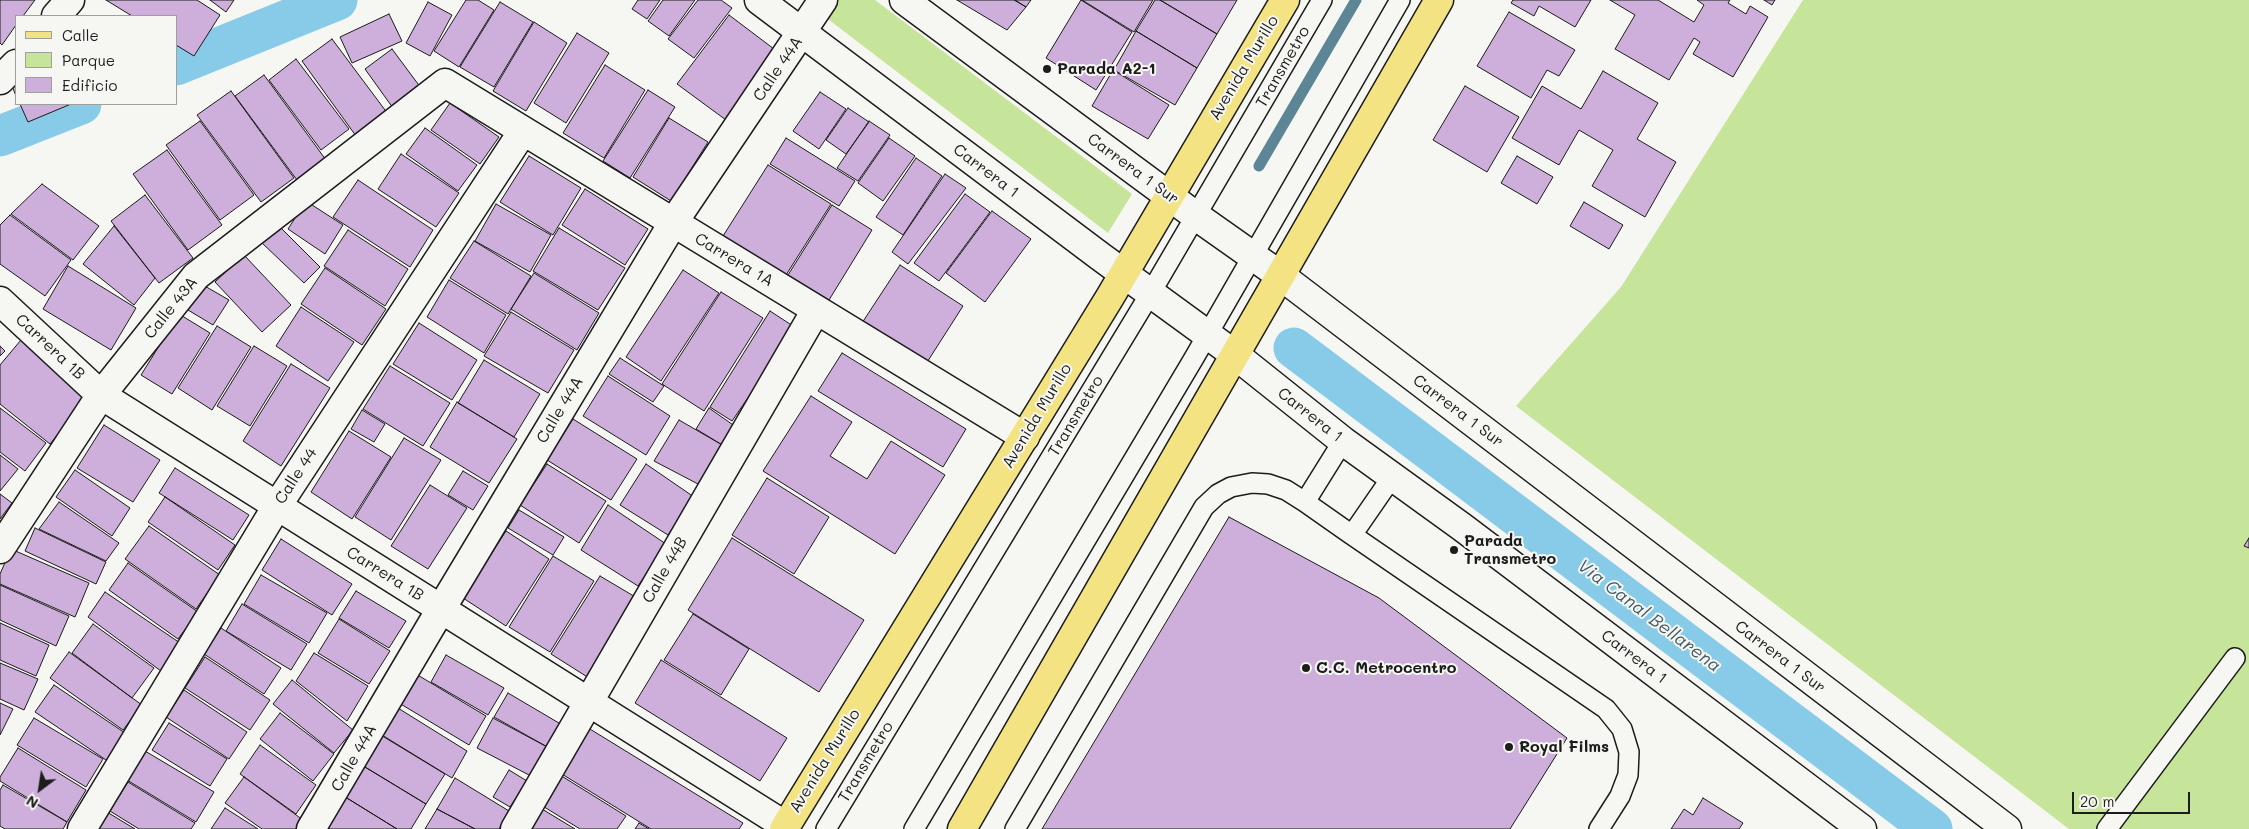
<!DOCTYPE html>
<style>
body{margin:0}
#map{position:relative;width:2249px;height:829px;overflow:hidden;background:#f6f6f2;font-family:Mali,sans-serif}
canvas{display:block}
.legend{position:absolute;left:15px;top:15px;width:162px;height:90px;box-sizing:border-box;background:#f6f6f2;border:1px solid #9f9f9c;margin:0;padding:6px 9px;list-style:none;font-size:15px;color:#1c1c1c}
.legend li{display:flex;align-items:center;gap:10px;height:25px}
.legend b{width:25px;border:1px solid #9f9f9c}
.north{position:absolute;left:15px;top:764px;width:50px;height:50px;-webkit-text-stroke:4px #f6f6f2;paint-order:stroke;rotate:211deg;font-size:14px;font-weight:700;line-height:20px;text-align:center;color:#1c1c1c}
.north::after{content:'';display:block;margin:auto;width:18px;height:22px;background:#1c1c1c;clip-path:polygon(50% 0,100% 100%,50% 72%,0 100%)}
.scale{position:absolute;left:2072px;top:792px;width:118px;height:22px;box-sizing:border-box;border:2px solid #1c1c1c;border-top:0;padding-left:6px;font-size:15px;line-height:18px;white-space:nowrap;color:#1c1c1c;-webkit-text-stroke:4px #f6f6f2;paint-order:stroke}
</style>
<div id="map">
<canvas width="2249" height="829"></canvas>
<ul class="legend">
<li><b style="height:6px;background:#f4e382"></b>Calle</li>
<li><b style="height:14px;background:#c7e49b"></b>Parque</li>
<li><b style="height:14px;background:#ceaeda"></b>Edificio</li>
</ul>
<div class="north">N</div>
<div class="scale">20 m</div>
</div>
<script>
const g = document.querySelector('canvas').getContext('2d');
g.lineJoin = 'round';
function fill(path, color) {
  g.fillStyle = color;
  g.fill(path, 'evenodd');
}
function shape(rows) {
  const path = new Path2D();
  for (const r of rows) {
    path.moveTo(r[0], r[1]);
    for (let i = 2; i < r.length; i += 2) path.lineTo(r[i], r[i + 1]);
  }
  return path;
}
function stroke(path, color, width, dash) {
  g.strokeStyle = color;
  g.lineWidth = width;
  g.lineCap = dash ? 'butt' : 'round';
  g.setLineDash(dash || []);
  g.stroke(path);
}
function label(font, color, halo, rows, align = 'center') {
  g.font = font + ' Mali,sans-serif';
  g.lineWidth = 4;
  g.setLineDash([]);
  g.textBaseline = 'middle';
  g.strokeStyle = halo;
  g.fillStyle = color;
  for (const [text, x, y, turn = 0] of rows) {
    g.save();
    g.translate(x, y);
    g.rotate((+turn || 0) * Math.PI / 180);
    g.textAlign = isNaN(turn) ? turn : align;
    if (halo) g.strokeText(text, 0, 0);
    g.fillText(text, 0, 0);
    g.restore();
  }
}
fill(shape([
 [803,0,875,0,1132,194,1108,233],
 [1803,0,2249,0,2249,829,2069,829,1516,406,1621,287]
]), '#c7e49b');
stroke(shape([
 [1259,166,1356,0]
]), '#5c8596', 11);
stroke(shape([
 [176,65,337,0],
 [0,136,81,104],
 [1294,348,1932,829]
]), '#87cbe8', 41);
const building = shape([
 [0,0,35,0,23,16,16,16,16,25,2,45,0,43,0,0],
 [106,0,197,0,220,15,194,56,176,45,176,16,132,16,106,0],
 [210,0,234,0,226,12,210,0],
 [466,0,478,0,494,10,459,67,434,51,466,0],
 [638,0,660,0,647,19,632,9,638,0],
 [663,0,695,0,669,36,648,21,663,0],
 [698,0,721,0,732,8,694,58,668,39,698,0],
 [957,0,1014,0,1026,7,1007,30,957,0],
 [1015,0,1031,0,1026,7,1015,0],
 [1081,0,1132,32,1096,90,1046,58,1081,0],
 [1082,0,1153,0,1134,32,1082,0],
 [1155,0,1160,0,1217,34,1197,68,1136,31,1155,0],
 [1160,0,1237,0,1217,34,1160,0],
 [1513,0,1591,0,1575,27,1539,6,1534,16,1511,3,1513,0],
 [1610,0,1658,0,1694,22,1704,5,1697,0,1730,0,1728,3,1746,14,1750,6,1768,17,1733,77,1693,54,1700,42,1694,38,1669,80,1615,49,1635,15,1610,0],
 [1764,0,1775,0,1772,5,1764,0],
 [428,2,452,15,430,56,406,43,428,2],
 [500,2,533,22,494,87,460,67,500,2],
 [1509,12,1575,50,1559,76,1547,70,1531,98,1477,66,1509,12],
 [389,14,402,41,352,63,340,37,389,14],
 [729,15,778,52,726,120,677,84,729,15],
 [534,22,567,43,526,111,493,91,534,22],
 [1136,31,1197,68,1175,105,1114,70,1136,31],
 [577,33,609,53,566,123,534,103,577,33],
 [332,39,388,114,356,136,302,61,332,39],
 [392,49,421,88,393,108,365,69,392,49],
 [296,59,349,129,321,150,269,80,296,59],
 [605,65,645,90,604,158,563,133,605,65],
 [1113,70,1169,105,1148,139,1092,106,1113,70],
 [1603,71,1658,103,1637,139,1676,162,1645,217,1592,186,1613,150,1579,130,1559,165,1512,138,1542,86,1581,109,1603,71],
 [264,75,326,160,297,180,235,96,264,75],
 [16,78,16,96,10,81,16,78],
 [1465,86,1519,117,1487,172,1433,140,1465,86],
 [648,90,675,107,630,178,603,161,648,90],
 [231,91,294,178,261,202,197,115,231,91],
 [820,92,846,109,819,149,793,131,820,92],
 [450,103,499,137,480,164,431,130,450,103],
 [20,104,71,104,28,122,20,104],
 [848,108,869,122,846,154,826,140,848,108],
 [669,118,708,142,671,201,633,177,669,118],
 [200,121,254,195,220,220,166,145,200,121],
 [869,121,890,135,858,181,837,168,869,121],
 [425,128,477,165,458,191,406,154,425,128],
 [786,138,855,181,839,206,770,164,786,138],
 [889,138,915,156,883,201,858,183,889,138],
 [167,150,222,225,188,250,133,174,167,150],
 [401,154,459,193,436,227,378,189,401,154],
 [529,156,581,188,553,235,500,202,529,156],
 [1517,156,1553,177,1537,204,1501,183,1517,156],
 [916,158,942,176,903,235,876,217,916,158],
 [768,165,831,204,786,275,723,236,768,165],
 [945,174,966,188,908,264,892,252,945,174],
 [358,180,433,230,410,267,333,217,358,180],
 [42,184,99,226,73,260,11,214,42,184],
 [585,189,648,229,625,265,562,225,585,189],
 [965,194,990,212,939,281,914,263,965,194],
 [145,195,193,258,159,283,111,221,145,195],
 [306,201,343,225,325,254,288,229,306,201],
 [1584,202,1623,225,1609,249,1570,226,1584,202],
 [496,204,551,235,530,272,475,241,496,204],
 [832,205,872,230,829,300,788,275,832,205],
 [992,211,1031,239,985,302,946,273,992,211],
 [10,215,71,260,45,296,0,264,0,225,10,215],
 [278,225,320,267,304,283,261,242,278,225],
 [114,226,155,278,134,305,83,264,114,226],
 [559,228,625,268,598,310,533,271,559,228],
 [348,230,408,269,385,306,324,266,348,230],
 [474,241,531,276,508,314,450,278,474,241],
 [244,255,291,305,262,332,215,282,244,255],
 [900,265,963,306,924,367,860,326,900,265],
 [68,266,136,308,111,350,43,309,68,266],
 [325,268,386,309,362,345,301,304,325,268],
 [683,270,719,293,661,381,626,357,683,270],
 [534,273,599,313,577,350,511,309,534,273],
 [449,280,506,315,484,353,427,317,449,280],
 [203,285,229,300,213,325,188,310,203,285],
 [721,292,763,318,704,411,662,384,721,292],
 [301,307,354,342,328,381,276,346,301,307],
 [770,311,796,328,732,421,710,407,770,311],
 [511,312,574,350,548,393,484,356,511,312],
 [179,314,210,333,172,394,141,375,179,314],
 [419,323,477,360,452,400,393,364,419,323],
 [217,326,251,347,212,410,178,388,217,326],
 [21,340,89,396,50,444,0,404,0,365,21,340],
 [0,346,5,351,0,356,0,346],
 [254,346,287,366,250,426,217,406,254,346],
 [842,353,966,429,943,467,818,391,842,353],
 [620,358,664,386,653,402,609,374,620,358],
 [484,360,540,394,514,437,458,403,484,360],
 [291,364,330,388,281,466,243,441,291,364],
 [390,366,450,403,423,446,363,409,390,366],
 [608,376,670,416,646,455,583,416,608,376],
 [811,396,852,422,830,456,867,479,891,441,945,475,895,554,763,471,811,396],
 [457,402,517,439,489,483,430,447,457,402],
 [0,408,46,443,25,471,0,452,0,408],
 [709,408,736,427,724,446,696,429,709,408],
 [362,410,385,424,374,442,351,429,362,410],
 [573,419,637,459,611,500,547,460,573,419],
 [679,420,724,446,698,484,654,461,679,420],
 [104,425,160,460,133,502,77,468,104,425],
 [349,431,391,457,352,519,311,492,349,431],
 [404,438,441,460,391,540,355,517,404,438],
 [0,455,18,469,0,491,0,455],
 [547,464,606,501,579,543,520,505,547,464],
 [646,464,694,497,668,535,620,505,646,464],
 [175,468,249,515,233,540,159,493,175,468],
 [75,470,130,508,112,536,56,497,75,470],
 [463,471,488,486,473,510,448,495,463,471],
 [767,478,829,517,794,574,732,535,767,478],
 [430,485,467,508,428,569,391,546,430,485],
 [0,494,12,503,0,519,0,494],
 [165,497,235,545,218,570,148,522,165,497],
 [59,502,119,543,106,561,39,529,59,502],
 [608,505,666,544,638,586,581,550,608,505],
 [519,510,564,537,553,555,508,528,519,510],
 [1229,517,1379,598,1567,738,1510,829,1042,829,1229,517],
 [149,526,220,575,196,609,125,559,149,526],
 [35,528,106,562,96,584,25,551,35,528],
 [506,531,549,559,506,626,463,598,506,531],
 [732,538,864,620,819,692,688,610,732,538],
 [2249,538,2249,548,2244,546,2249,538],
 [281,539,352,584,332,615,262,570,281,539],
 [11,549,89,583,75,617,0,584,0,574,11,549],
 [553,556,594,581,550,652,509,627,553,556],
 [128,563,198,612,178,639,109,590,128,563],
 [261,575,327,613,309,643,244,604,261,575],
 [600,576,637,598,589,678,551,654,600,576],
 [0,585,69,616,56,646,0,620,0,585],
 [356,591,406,621,389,648,339,618,356,591],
 [105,592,183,645,165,674,88,617,105,592],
 [242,604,307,644,291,670,226,631,242,604],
 [693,614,749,649,721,695,664,660,693,614],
 [339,619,390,651,369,684,318,653,339,619],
 [0,623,49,645,36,676,0,660,0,623],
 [93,624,154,668,132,698,72,653,93,624],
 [221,628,281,668,264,694,204,654,221,628],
 [69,652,142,705,123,730,50,678,69,652],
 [314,653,368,686,347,721,296,681,314,653],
 [446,655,504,688,488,715,431,682,446,655],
 [205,657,270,700,250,730,185,688,205,657],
 [661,660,787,738,760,781,635,703,661,660],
 [0,663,38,679,24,710,0,699,0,663],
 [416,674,486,716,469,745,399,703,416,674],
 [292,680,353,730,334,753,273,704,292,680],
 [54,685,128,735,109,762,35,712,54,685],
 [184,690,247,732,229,759,166,717,184,690],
 [508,693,564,726,551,749,494,717,508,693],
 [0,703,13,709,0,735,0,703],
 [393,705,467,751,452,778,377,732,393,705],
 [280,713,334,754,313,781,260,739,280,713],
 [34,718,103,759,86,787,17,745,34,718],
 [493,718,551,749,529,775,477,748,493,718],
 [169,723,227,759,210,786,152,750,169,723],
 [585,726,743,823,739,829,651,829,557,771,585,726],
 [379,734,445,774,426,804,360,764,379,734],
 [260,745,316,785,296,814,240,774,260,745],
 [18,748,86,790,67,822,0,781,0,777,18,748],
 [145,751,214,792,196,822,127,780,145,751],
 [360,764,426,804,411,829,397,829,342,795,360,764],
 [509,770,527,781,510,807,493,797,509,770],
 [560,775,626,816,617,829,580,829,541,805,560,775],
 [244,777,303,820,297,829,262,829,225,803,244,777],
 [455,778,509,811,499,829,475,829,437,809,455,778],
 [128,782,195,823,191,829,139,829,110,811,128,782],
 [3,785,67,822,63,829,5,829,0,826,0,790,3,785],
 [342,795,397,829,330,829,323,825,342,795],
 [1703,798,1743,823,1739,829,1671,829,1684,809,1693,815,1703,798],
 [225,808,258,829,211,829,225,808],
 [437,809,475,829,425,829,437,809],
 [542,809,575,829,531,829,542,809],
 [107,812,135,829,97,829,107,812],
 [639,823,649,829,635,829,639,823]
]);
fill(building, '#ceaeda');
stroke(building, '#1c1c1c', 1);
const lane = shape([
 [1392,477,1352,535,1606,709,1622,729,1629,752,1628,775,1620,796,1599,829],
 [1305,502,1352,535],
 [826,829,1150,294,1322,0],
 [914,829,1194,358,1400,0],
 [1015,829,1204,507,1218,494,1231,487,1252,483,1268,484,1286,490,1305,502,1343,441],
 [2107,829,2235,658]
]);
const street = shape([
 [56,16,70,0],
 [0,80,16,64],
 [0,301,101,395,786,826],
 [0,549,101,395,196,276,445,83,1025,437],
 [82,829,277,506,523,131],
 [311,829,441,609,673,223,823,0],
 [515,829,816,310]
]);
const secondary = shape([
 [759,0,1101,257,1234,354,1343,441,1462,527,1862,829],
 [904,0,1196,216,1281,276,2007,829]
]);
const primary = shape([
 [784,829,1110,297,1285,0],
 [962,829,1439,0]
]);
stroke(lane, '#1c1c1c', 22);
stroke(street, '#1c1c1c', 31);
stroke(secondary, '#1c1c1c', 31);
stroke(primary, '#1c1c1c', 31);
stroke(lane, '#f6f6f2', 19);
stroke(street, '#f6f6f2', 28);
stroke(secondary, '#f6f6f2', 28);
stroke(primary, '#f4e382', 28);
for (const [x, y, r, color] of [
 [1047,69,5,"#1c1c1c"],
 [1454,550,5,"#1c1c1c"],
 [1306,668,5,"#1c1c1c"],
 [1509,747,5,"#1c1c1c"]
]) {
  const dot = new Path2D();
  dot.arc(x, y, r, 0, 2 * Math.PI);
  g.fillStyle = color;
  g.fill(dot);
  stroke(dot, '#f6f6f2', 2);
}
label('16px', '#1c1c1c', '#f6f6f2', [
 ["Transmetro",1283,67,-60],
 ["Avenida Murillo",1244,68,-59],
 ["Calle 44A",778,69,-56],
 ["Carrera 1 Sur",1133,169,36],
 ["Carrera 1",986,171,37],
 ["Carrera 1A",734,260,31],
 ["Calle 43A",171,308,-51],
 ["Carrera 1B",50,347,43],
 ["Calle 44A",560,410,-59],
 ["Carrera 1 Sur",1458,411,37],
 ["Carrera 1",1310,415,38],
 ["Avenida Murillo",1037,416,-59],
 ["Transmetro",1076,416,-59],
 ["Calle 44",296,476,-57],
 ["Calle 44B",665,570,-60],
 ["Carrera 1B",385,574,32],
 ["Carrera 1",1634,657,37],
 ["Carrera 1 Sur",1780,657,37],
 ["Calle 44A",354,758,-60],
 ["Avenida Murillo",825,761,-58],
 ["Transmetro",866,762,-59]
]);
label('bold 16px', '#1c1c1c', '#f6f6f2', [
 ["Parada A2-1",1057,69],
 ["Parada",1464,541],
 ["Transmetro",1464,559],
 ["C.C. Metrocentro",1316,668],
 ["Royal Films",1519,747]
], 'left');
label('italic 18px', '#415963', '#f6f6f2', [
 ["Via Canal Bellarena",1649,616,37]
]);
</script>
